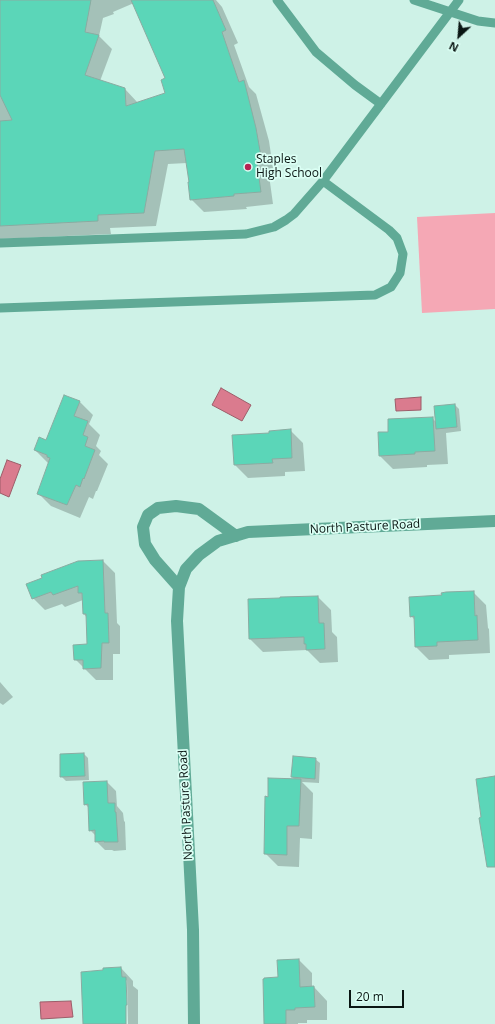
<!DOCTYPE html>
<style>
body{margin:0}
#map{position:relative;width:495px;height:1024px;overflow:hidden;background:#cef2e7;font-family:"Open Sans",sans-serif}
canvas{display:block}
.north{position:absolute;left:439px;top:16px;width:40px;height:40px;-webkit-text-stroke:3px #dbfff4;paint-order:stroke;rotate:206deg;font-size:11px;font-weight:700;line-height:16px;text-align:center;color:#0a1613}
.north::after{content:'';display:block;margin:auto;width:14px;height:18px;background:#0a1613;clip-path:polygon(50% 0,100% 100%,50% 72%,0 100%)}
.scale{position:absolute;left:349px;top:990px;width:55px;height:18px;box-sizing:border-box;border:2px solid #0a1613;border-top:0;padding-left:5px;font-size:12px;line-height:14px;white-space:nowrap;color:#0a1613;-webkit-text-stroke:3px #dbfff4;paint-order:stroke}
</style>
<div id="map">
<canvas width="495" height="1024"></canvas>
<div class="north">N</div>
<div class="scale">20 m</div>
</div>
<script>
const g = document.querySelector('canvas').getContext('2d');
g.lineJoin = 'round';
function fill(path, color) {
  g.fillStyle = color;
  g.fill(path, 'evenodd');
}
function shape(rows) {
  const path = new Path2D();
  for (const r of rows) {
    path.moveTo(r[0], r[1]);
    for (let i = 2; i < r.length; i += 2) path.lineTo(r[i], r[i + 1]);
  }
  return path;
}
function stroke(path, color, width, dash) {
  g.strokeStyle = color;
  g.lineWidth = width;
  g.lineCap = dash ? 'butt' : 'round';
  g.setLineDash(dash || []);
  g.stroke(path);
}
function label(font, color, halo, rows, align = 'center') {
  g.font = font + ' "Open Sans",sans-serif';
  g.lineWidth = 3.5;
  g.setLineDash([]);
  g.textBaseline = 'middle';
  g.strokeStyle = halo;
  g.fillStyle = color;
  for (const [text, x, y, turn = 0] of rows) {
    g.save();
    g.translate(x, y);
    g.rotate((+turn || 0) * Math.PI / 180);
    g.textAlign = isNaN(turn) ? turn : align;
    if (halo) g.strokeText(text, 0, 0);
    g.fillText(text, 0, 0);
    g.restore();
  }
}
fill(shape([
 [495,213,495,309,422,313,417,217]
]), '#f5a8b5');
const water = shape([
 [221,388,251,405,242,421,212,405,221,388],
 [421,397,421,410,396,411,395,399,421,397],
 [7,460,21,465,9,497,0,493,0,479,7,460],
 [71,1001,73,1017,41,1019,40,1002,71,1001]
]);
fill(water, '#da7b8e');
stroke(water, '#9c5d69', 1);
fill(shape([
 [0,0,216,0,222,7,238,43,234,45,249,87,256,94,269,141,274,175,269,175,273,204,246,207,247,209,204,212,191,199,187,163,168,164,156,226,110,228,111,234,0,239],
 [134,3,167,78,167,94,138,103,125,89,100,81,112,49,99,36,103,18,114,14,113,12],
 [80,402,93,415,89,424,100,435,96,446,101,451,99,455,108,464,97,491,96,491,93,499,89,497,80,518,51,506,38,493,49,464,35,450,47,442],
 [455,405,459,409,461,431,446,433,448,464,427,465,427,467,393,469,380,456,379,433,389,433,432,418,436,422],
 [290,430,303,443,305,471,285,472,285,476,248,478,235,465,233,436,270,434],
 [103,561,115,573,117,623,120,626,120,654,113,654,113,680,96,680,75,659,88,645,87,618,84,614,83,600,65,607,62,604,45,610,33,598,43,579,78,562],
 [473,592,486,605,488,628,489,629,490,653,449,655,449,659,429,660,416,647,415,620,411,616,443,596],
 [318,597,331,610,332,632,337,637,338,662,320,663,307,650,263,652,250,639],
 [0,682,13,697,3,705,0,703],
 [84,754,88,758,89,780,66,781,61,776],
 [315,759,320,763,319,783,302,782,313,793,312,839,300,838,299,867,278,866,265,853,269,798,295,780,292,777],
 [107,782,116,791,117,806,123,813,124,821,125,822,126,850,114,851,112,850,105,850,96,841,96,836,90,830,89,808,85,804],
 [299,960,312,973,312,988,314,987,327,1001,327,1020,307,1020,307,1023,298,1023,298,1024,265,1024,279,978],
 [121,968,133,981,133,986,138,990,138,1024,128,1024,127,981,125,979,126,1024,84,1024]
]), '#0003');
const building = shape([
 [0,0,91,0,85,32,99,35,85,75,125,88,126,106,165,93,161,80,165,78,131,0,213,0,226,30,222,32,239,82,244,80,256,128,262,162,257,163,261,192,234,194,234,196,190,200,188,182,189,182,184,149,155,151,144,213,98,215,98,221,0,226,0,121,12,120,0,95,0,0],
 [64,395,80,401,74,416,88,421,83,435,88,437,85,446,95,450,84,479,83,478,80,487,76,485,67,505,37,494,50,458,47,457,47,455,34,450,39,437,46,440,64,395],
 [455,404,457,427,436,429,434,406,455,404],
 [433,417,435,451,415,452,415,454,379,456,378,432,388,432,388,419,433,417],
 [291,429,292,458,272,459,273,463,234,465,232,435,269,433,269,431,291,429],
 [103,560,105,613,108,613,109,643,102,643,101,668,83,669,83,660,74,660,73,645,87,644,86,614,83,614,82,593,78,593,78,586,53,595,51,592,32,599,26,584,42,578,41,575,78,561,103,560],
 [474,591,475,616,477,615,478,640,437,642,437,646,415,647,414,616,410,617,409,597,442,595,441,593,446,592,474,591],
 [318,596,319,623,324,623,325,649,306,650,306,644,304,644,304,637,249,639,248,599,280,598,280,597,318,596],
 [84,753,85,776,60,777,60,754,84,753],
 [293,756,316,758,315,779,291,777,293,756],
 [495,776,495,867,487,867,479,818,481,817,476,779,495,776],
 [268,778,301,779,299,826,287,826,287,855,264,854,265,796,268,797,268,778],
 [107,781,108,803,115,803,115,812,116,812,118,842,104,842,104,841,95,842,95,830,89,831,88,804,84,805,83,782,107,781],
 [299,959,300,987,314,986,315,1007,295,1008,295,1010,286,1010,286,1024,264,1024,263,979,264,979,264,978,278,977,277,960,299,959],
 [121,967,122,977,126,977,127,1005,126,1005,126,1024,83,1024,81,972,103,970,103,968,121,967]
]);
fill(building, '#5bd6b8');
stroke(building, '#8aaba1', 1);
stroke(shape([
 [277,0,316,52,355,85,381,104],
 [414,0,478,21,495,23],
 [0,243,246,234,274,227,286,220,294,214,323,181,459,0],
 [0,308,375,295,391,287,400,273,403,254,397,238,389,230,323,181]
]), '#60aa96', 9);
stroke(shape([
 [179,587,155,560,145,544,143,527,148,515,158,508,176,506,199,509,236,536],
 [194,1024,193,930,177,621,179,587,186,569,199,555,218,541,248,532,495,521]
]), '#60aa96', 12);
for (const [x, y, r, color] of [
 [248,167,4,"#b52553"]
]) {
  const dot = new Path2D();
  dot.arc(x, y, r, 0, 2 * Math.PI);
  g.fillStyle = color;
  g.fill(dot);
  stroke(dot, '#dbfff4', 1.5);
}
label('12px', '#0a1613', '#dbfff4', [
 ["Staples",256,160],
 ["High School",256,174]
], 'left');
label('12px', '#0a1613', '#dbfff4', [
 ["North Pasture Road",365,527,-3],
 ["North Pasture Road",186,805,-93]
]);
</script>
